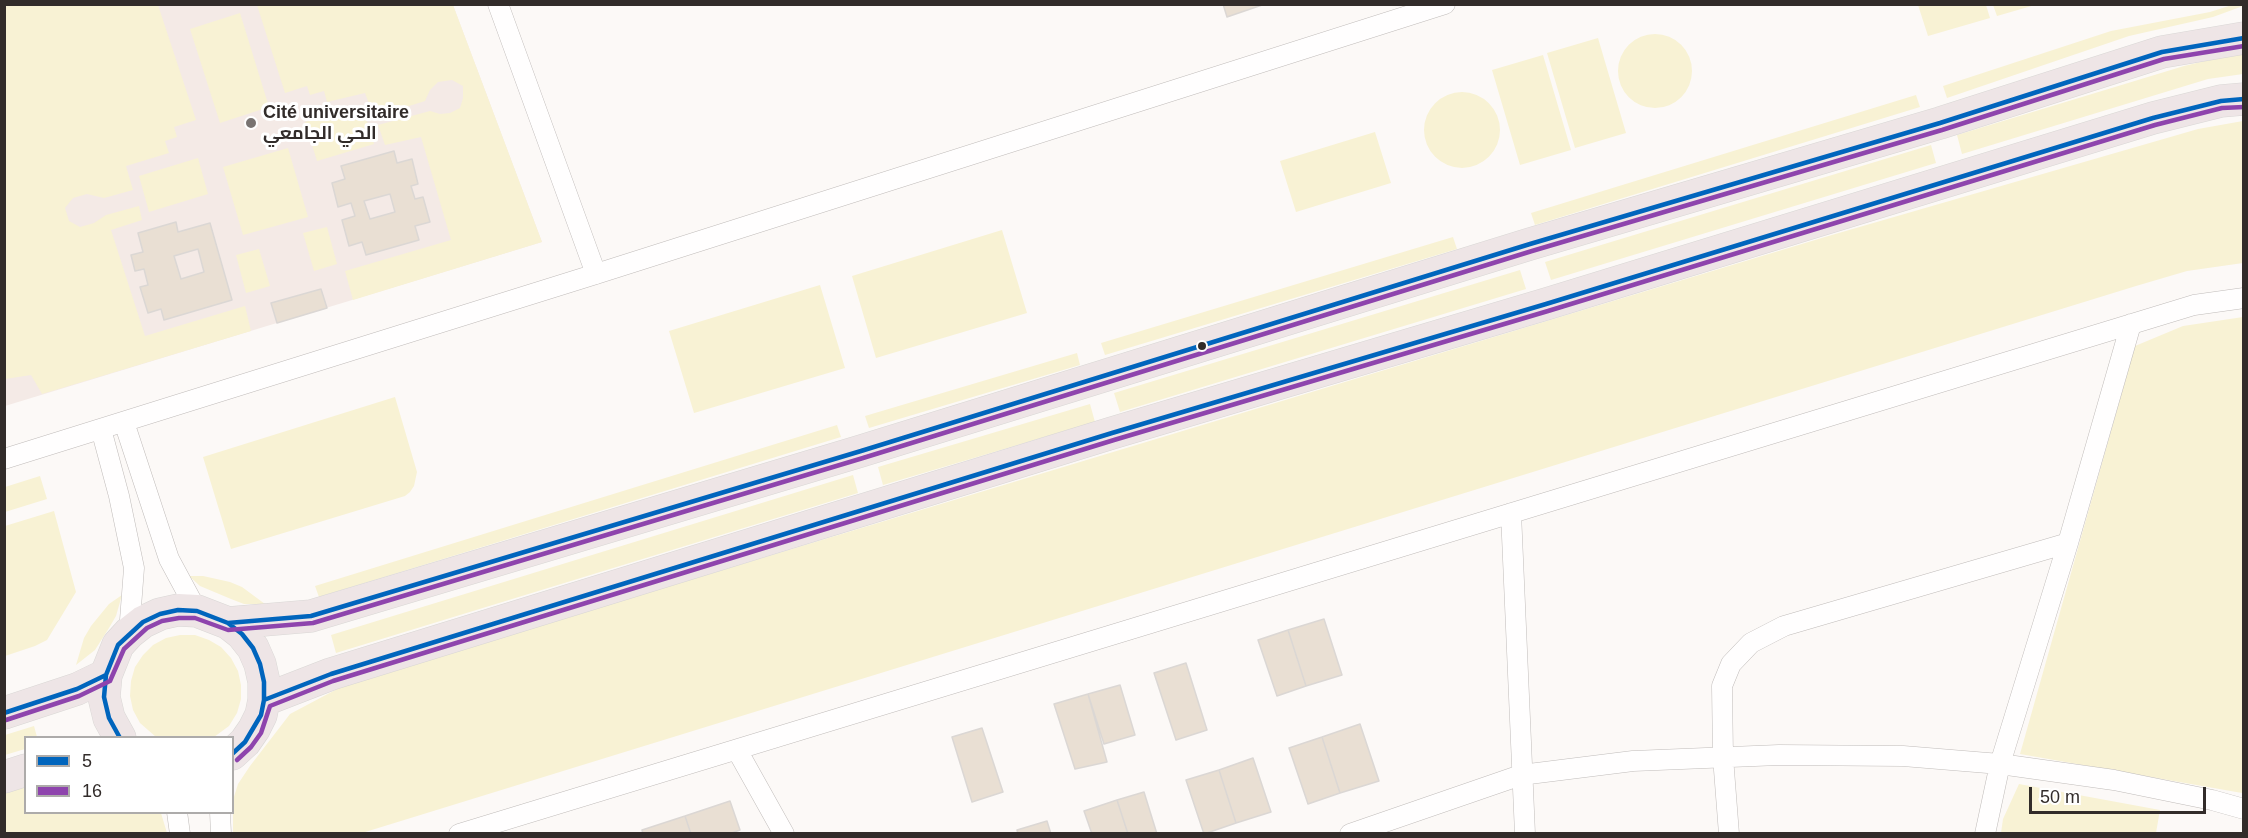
<!DOCTYPE html>
<meta charset="utf-8">
<style>
body{margin:0}
#map{position:relative;width:2248px;height:838px;overflow:hidden;background:#fcf9f7;font-family:Arial,sans-serif}
canvas{display:block}
.frame{position:absolute;inset:0;border:6px solid #322c2a;pointer-events:none}
.legend{position:absolute;left:24px;top:736px;width:210px;height:78px;box-sizing:border-box;background:#fff;border:2px solid #adabaa;margin:0;padding:8px 10px;list-style:none;font-size:18px;color:#322c2a}
.legend li{display:flex;align-items:center;gap:12px;height:30px}
.legend b{width:30px;border:2px solid #adabaa}
.scale{position:absolute;left:2029px;top:787px;width:177px;height:27px;box-sizing:border-box;border:3px solid #322c2a;border-top:0;padding-left:8px;font-size:18px;line-height:21px;white-space:nowrap;color:#322c2a;-webkit-text-stroke:4px #fff;paint-order:stroke}
</style>
<div id="map">
<canvas width="2248" height="838"></canvas>
<div class="frame"></div>
<ul class="legend">
<li><b style="height:8px;background:#0065bd"></b>5</li>
<li><b style="height:8px;background:#8e44ad"></b>16</li>
</ul>
<div class="scale">50 m</div>
</div>
<script>
const g = document.querySelector('canvas').getContext('2d');
g.lineJoin = 'round';
function fill(path, color) {
  g.fillStyle = color;
  g.fill(path, 'evenodd');
}
function shape(rows) {
  const path = new Path2D();
  for (const r of rows) {
    if (r.length === 3) {
      path.moveTo(r[0] + r[2], r[1]);
      path.arc(r[0], r[1], r[2], 0, 2 * Math.PI);
      continue;
    }
    path.moveTo(r[0], r[1]);
    for (let i = 2; i < r.length; i += 2) path.lineTo(r[i], r[i + 1]);
  }
  return path;
}
function stroke(path, color, width, dash) {
  g.strokeStyle = color;
  g.lineWidth = width;
  g.lineCap = dash ? 'butt' : 'round';
  g.setLineDash(dash || []);
  g.stroke(path);
}
function label(font, color, halo, rows, align = 'center') {
  g.font = font + ' Arial,Cairo,sans-serif';
  g.lineWidth = 6;
  g.setLineDash([]);
  g.textBaseline = 'middle';
  g.strokeStyle = halo;
  g.fillStyle = color;
  for (const [text, x, y, turn = 0] of rows) {
    g.save();
    g.translate(x, y);
    g.rotate((+turn || 0) * Math.PI / 180);
    g.textAlign = isNaN(turn) ? turn : align;
    if (halo) g.strokeText(text, 0, 0);
    g.fillText(text, 0, 0);
    g.restore();
  }
}
fill(shape([
 [4,5,453,5,542,242,5,406]
]), '#f4eae6');
fill(shape([
 [5,4,158,5,196,120,174,127,177,137,165,141,169,153,126,166,133,190,104,198,87,194,73,198,65,208,69,221,80,227,94,223,106,215,139,206,142,220,111,230,145,336,245,306,251,331,42,394,31,375,5,379],
 [257,5,453,5,542,242,353,300,345,271,451,240,421,137,385,145,378,125,430,111,440,114,450,113,460,108,463,98,463,86,452,80,438,82,430,90,425,101,374,117,365,93,327,102,324,91,310,95,307,86,285,93],
 [1918,5,1986,5,1990,18,1928,36],
 [1993,5,1993,4,2035,5,1997,16],
 [2232,5,2243,6,2213,17,2129,36,1947,98,1943,86,2111,31,2210,12],
 [240,13,269,107,220,123,190,29],
 [1655,71,37],
 [1598,38,1626,133,1575,148,1547,53],
 [2243,52,2243,74,2208,79,1962,154,1957,135,2184,66],
 [1543,55,1571,150,1520,165,1492,70],
 [1462,130,38],
 [1916,95,1920,107,1535,225,1531,213],
 [362,105,374,144,317,161,305,122],
 [2243,121,2243,263,2187,271,2136,286,362,833,233,833,233,800,238,784,250,766,290,714,339,688,388,671,1825,237,2198,129],
 [1375,132,1391,183,1296,212,1280,161],
 [1931,145,1936,163,1551,280,1545,262],
 [288,148,308,217,243,235,223,167],
 [198,158,208,194,149,212,139,176],
 [327,227,337,264,314,271,303,233],
 [1002,230,1027,313,876,358,852,276],
 [1453,237,1457,249,1105,355,1101,343],
 [259,249,270,286,246,293,236,255],
 [1520,270,1526,289,1120,412,1114,393],
 [820,285,845,368,694,413,669,331],
 [2243,317,2244,787,2242,793,2020,754,2135,346,2183,326],
 [1077,353,1080,365,869,428,865,416],
 [395,397,417,472,414,486,410,492,405,496,231,549,203,457],
 [1090,404,1095,422,883,485,878,467],
 [837,425,841,437,319,597,315,586],
 [853,475,858,493,336,653,331,635],
 [40,476,47,499,5,512,5,487],
 [54,511,76,592,47,640,35,646,5,656,5,526],
 [189,576,203,576,230,582,242,587,265,604,244,604,231,599,200,586],
 [122,595,116,616,109,628,95,650,76,665,84,638,91,626,109,604],
 [180,635,195,635,209,640,221,647,231,658,238,671,241,685,241,699,237,713,229,726,214,737,156,737,140,723,133,710,130,696,131,681,135,667,143,655,153,645,166,638],
 [34,726,37,737,26,738,25,749,5,755,5,735],
 [2019,784,2160,810,2156,833,2001,833,2003,819],
 [25,786,26,812,161,813,167,833,5,834,5,793]
]), '#f8f2d4');
const building = shape([
 [1223,4,1265,4,1227,17,1223,4],
 [394,151,397,163,412,159,418,184,411,186,415,199,423,197,430,222,415,226,419,240,366,255,362,242,349,246,342,220,355,216,351,203,338,207,332,183,345,179,341,166,394,151],
 [390,194,395,212,370,219,364,201,390,194],
 [176,222,178,232,210,223,232,300,164,320,161,309,148,313,140,287,148,285,144,269,135,271,131,255,143,252,138,233,176,222],
 [198,249,204,272,181,279,174,256,198,249],
 [321,289,327,308,277,323,271,303,321,289],
 [1324,619,1342,675,1306,686,1288,630,1324,619],
 [1288,630,1306,686,1277,696,1258,640,1288,630],
 [1186,663,1207,730,1176,740,1154,673,1186,663],
 [1120,685,1135,735,1104,744,1088,694,1120,685],
 [1088,694,1107,762,1075,769,1054,704,1088,694],
 [1360,724,1379,781,1340,793,1322,737,1360,724],
 [982,728,1003,792,972,802,952,737,982,728],
 [1322,737,1340,793,1308,804,1289,748,1322,737],
 [1253,758,1271,812,1236,823,1219,770,1253,758],
 [1219,770,1236,823,1204,834,1186,780,1219,770],
 [1144,792,1157,834,1128,834,1117,800,1144,792],
 [1117,800,1128,834,1092,834,1084,811,1117,800],
 [730,801,740,830,729,834,691,834,685,816,730,801],
 [685,816,691,834,643,834,642,830,685,816],
 [1047,821,1051,834,1018,834,1017,830,1047,821]
]);
fill(building, '#e9dfd3');
stroke(building, '#dbd7d4', 1.5);
const minor = shape([
 [498,4,596,274],
 [124,422,169,559,197,611],
 [101,429,119,496,134,568,129,633],
 [4,459,596,274,1445,4],
 [1511,513,1525,834],
 [737,750,784,834],
 [177,812,180,834],
 [220,812,221,834],
 [459,834,2194,305,2244,298],
 [1350,834,1521,775,1633,761,1779,755,1903,756,2000,764,2114,780,2212,800,2244,809],
 [1729,834,1723,757,1722,686,1731,664,1751,643,1784,626,2068,543],
 [1985,834,2000,764,2068,543,2131,324]
]);
const primary = shape([
 [228,623,311,616,861,451,1530,244,1940,123,2162,52,2244,38],
 [264,700,331,674,1112,433,1546,304,2153,118,2221,101,2244,99],
 [4,713,77,689,106,675],
 [120,738,109,718,104,697,106,675,118,645,129,633,143,622,160,614,178,610,197,611,228,623,242,634,253,648,260,664,264,682,264,700,261,715,254,729,245,742,232,754],
 [4,777,26,770]
]);
stroke(minor, '#c0bcba', 21);
stroke(primary, '#d9d7d5', 33);
stroke(minor, '#fffefe', 20);
stroke(primary, '#eee5e6', 32);
stroke(shape([
 [228,623,311,616,861,451,1530,244,1940,123,2162,52,2244,38],
 [264,700,331,674,1112,433,1546,304,2153,118,2221,101,2244,99],
 [4,713,77,689,106,675],
 [120,738,109,718,104,697,106,675,118,645,143,622,160,614,178,610,197,611,228,623,242,634,253,648,260,664,264,682,264,700,261,715,245,742,232,754]
]), '#0065bd', 4.5);
stroke(shape([
 [6,720,79,696,110,681,124,649,147,628,162,621,179,618,195,618,228,630,313,623,863,458,1532,251,1942,130,2164,59,2244,46],
 [237,760,251,747,261,733,270,706,333,681,1114,440,1548,311,2155,125,2222,108,2244,107]
]), '#8e44ad', 4.5);
for (const [x, y, r, color] of [
 [251,123,6,"#797472"],
 [1202,346,5,"#322c2a"]
]) {
  const dot = new Path2D();
  dot.arc(x, y, r, 0, 2 * Math.PI);
  g.fillStyle = color;
  g.fill(dot);
  stroke(dot, '#fff', 2);
}
label('bold 18px', '#322c2a', '#fff', [
 ["Cité universitaire",263,113],
 ["الحي الجامعي",263,134]
], 'left');
</script>
